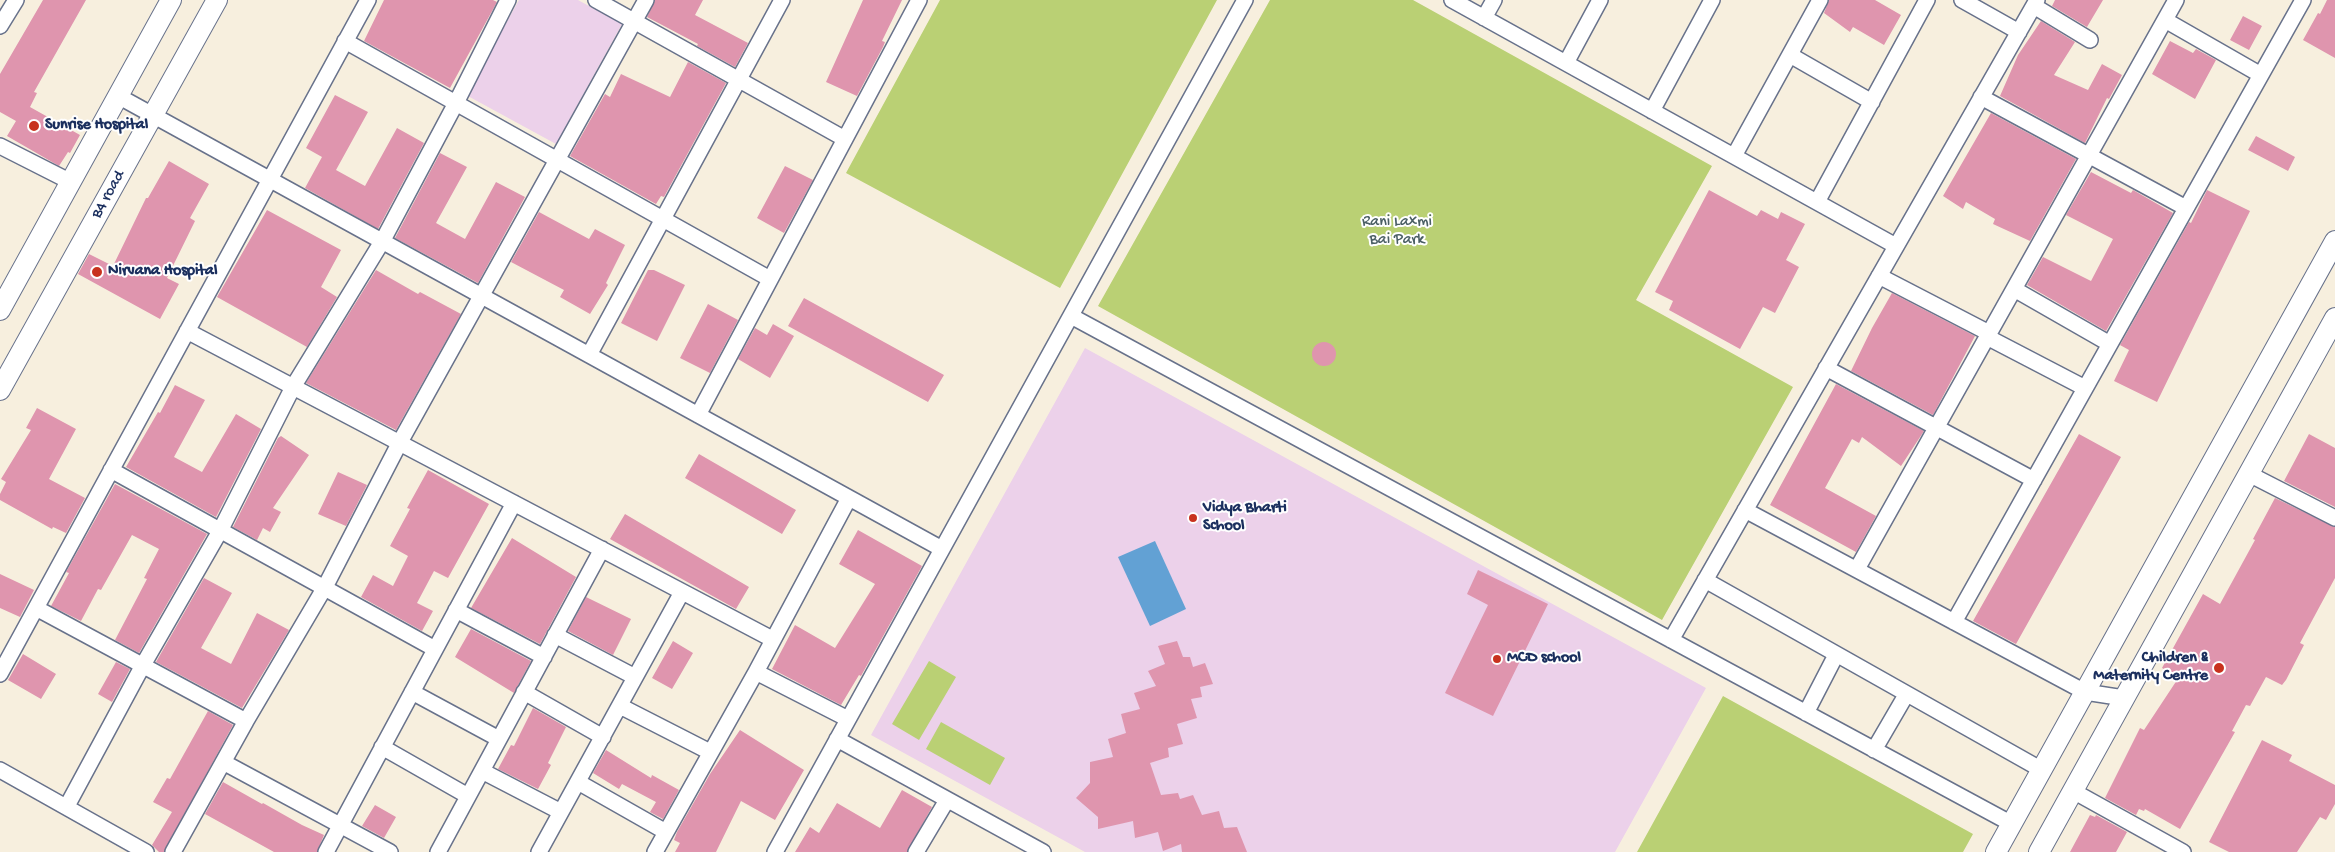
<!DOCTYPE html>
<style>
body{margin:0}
canvas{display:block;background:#f7efde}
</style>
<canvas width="2335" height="852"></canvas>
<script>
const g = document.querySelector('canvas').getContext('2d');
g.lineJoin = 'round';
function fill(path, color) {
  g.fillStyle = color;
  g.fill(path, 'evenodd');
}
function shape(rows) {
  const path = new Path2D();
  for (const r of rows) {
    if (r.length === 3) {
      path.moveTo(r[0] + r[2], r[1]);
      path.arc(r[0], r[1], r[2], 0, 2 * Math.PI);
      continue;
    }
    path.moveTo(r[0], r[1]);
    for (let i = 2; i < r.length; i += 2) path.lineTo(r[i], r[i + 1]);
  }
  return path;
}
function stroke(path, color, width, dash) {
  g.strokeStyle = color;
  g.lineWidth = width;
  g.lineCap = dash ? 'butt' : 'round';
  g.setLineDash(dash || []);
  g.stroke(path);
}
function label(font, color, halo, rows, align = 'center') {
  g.font = font + ' "Gochi Hand",sans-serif';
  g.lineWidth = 4;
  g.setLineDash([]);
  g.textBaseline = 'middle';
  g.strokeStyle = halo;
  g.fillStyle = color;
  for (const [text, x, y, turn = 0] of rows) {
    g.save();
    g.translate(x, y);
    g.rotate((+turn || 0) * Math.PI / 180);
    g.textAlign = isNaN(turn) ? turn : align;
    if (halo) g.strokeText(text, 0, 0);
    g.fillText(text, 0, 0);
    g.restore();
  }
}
fill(shape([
 [519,0,578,0,622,24,556,144,466,95],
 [1085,348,1706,688,1615,852,1085,852,871,735]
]), '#ecd1ea');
fill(shape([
 [940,0,1217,0,1060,288,846,173],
 [1270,0,1413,0,1712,166,1636,300,1793,387,1662,620,1098,306],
 [929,661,956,677,919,740,892,724],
 [1723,696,1973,834,1963,852,1637,852],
 [941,722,1005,758,990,785,926,749]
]), '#bad074');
fill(shape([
 [1155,541,1186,609,1150,626,1118,557]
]), '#62a1d4');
fill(shape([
 [43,0,86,0,34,92,37,93,30,107,80,135,70,153,68,152,59,166,7,136,16,121,0,112,0,74],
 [384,0,493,0,497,2,450,88,364,41],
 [655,0,703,0,695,15,748,43,735,67,697,46,698,44,647,17],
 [863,0,902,0,882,41,885,42,883,47,857,96,826,82],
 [1829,0,1875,0,1901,15,1884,45,1853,27,1850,32,1824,13],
 [2055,0,2103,0,2087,27,2052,6],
 [2327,0,2335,0,2335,58,2303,40,2318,13,2320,14],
 [2243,16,2262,26,2249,50,2230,40],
 [2041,21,2075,42,2054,75,2088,90,2102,64,2122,75,2109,99,2107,98,2085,143,2000,96,2018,55],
 [2170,41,2193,53,2196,49,2216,60,2195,99,2152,74],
 [688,62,726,83,664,197,661,196,656,204,570,156,605,94,610,97,621,74,670,97],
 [335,95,368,112,336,170,365,186,397,128,424,143,378,229,305,188,322,157,306,148],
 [1991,113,2076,159,2030,241,1993,224,1995,219,1966,202,1963,209,1943,196],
 [2256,136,2295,157,2288,171,2248,150],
 [440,153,467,167,436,223,465,239,496,182,525,197,478,283,395,238],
 [169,161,209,184,190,218,195,221,167,278,179,284,160,319,78,274,89,254,113,266,146,198,148,198],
 [785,166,813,180,784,233,757,218],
 [2091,172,2131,193,2133,190,2173,213,2106,331,2027,285,2043,257,2091,281,2113,239,2066,215],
 [1709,190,1757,216,1761,210,1778,219,1781,212,1805,224,1786,260,1799,267,1775,313,1763,307,1740,349,1669,310,1673,301,1655,292],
 [2207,190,2250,211,2157,402,2114,381,2129,350,2120,345,2189,222,2191,223],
 [267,210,341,250,321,287,337,297,307,347,217,297],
 [539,212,589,239,595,229,625,245,606,283,608,285,590,314,560,297,564,290,511,262],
 [376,270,418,294,420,292,461,314,396,430,306,383],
 [648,270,654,270,685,285,657,341,621,323],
 [1892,293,1975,336,1933,415,1851,371,1872,328],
 [804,298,944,375,928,402,788,326],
 [708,304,738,320,710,373,680,358],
 [773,324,794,336,770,378,738,359,755,328,767,335],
 [1324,354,12],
 [1836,384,1924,431,1901,466,1862,437,1859,443,1852,439,1825,488,1876,516,1856,552,1770,505],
 [175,385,205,400,174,457,202,472,236,414,261,429,216,517,126,467,158,412,160,413],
 [37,408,76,429,49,479,85,498,66,533,53,527,52,529,0,500,0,494,6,482,1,479,31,430,26,428],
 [2079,434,2121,457,2016,644,1973,621],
 [2309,434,2335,448,2335,507,2284,481],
 [281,436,309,455,273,508,281,512,270,532,263,528,257,540,233,527,278,438],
 [699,454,796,510,782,534,685,478],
 [428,470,489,504,448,578,434,571,417,603,433,611,422,631,361,597,373,575,393,586,408,556,390,546,410,509,407,508],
 [338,472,367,485,346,526,318,514],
 [115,484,207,534,139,653,115,640,147,579,144,578,159,549,132,535,101,590,98,589,81,621,51,606,69,573,66,572],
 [2275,498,2335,527,2335,578,2300,643,2304,645,2286,680,2282,685,2266,677,2250,706,2246,705,2232,731,2235,732,2180,829,2145,809,2144,811,2139,809,2136,815,2105,798,2140,728,2144,730,2179,677,2162,668,2203,594,2220,604,2255,540,2253,539],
 [625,514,749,587,736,609,610,539],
 [858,530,922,566,861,676,859,675,841,705,772,669,795,625,835,648,875,584,839,564],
 [512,538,576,577,540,644,471,608],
 [1478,570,1548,604,1493,716,1445,693,1488,605,1467,594],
 [0,574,34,590,20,617,0,608],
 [204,578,232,593,201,648,231,664,257,613,289,630,242,708,156,662],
 [586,597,631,619,613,655,568,631],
 [471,629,531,661,514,693,455,657],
 [673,641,693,653,672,689,652,678],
 [1177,641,1183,657,1190,657,1193,667,1205,663,1213,684,1200,687,1202,697,1191,699,1197,718,1177,724,1183,744,1168,748,1169,757,1150,763,1161,795,1178,793,1180,799,1193,795,1202,815,1219,811,1224,828,1237,827,1247,852,1182,852,1181,844,1163,851,1158,832,1135,838,1133,821,1098,829,1098,817,1076,798,1090,783,1090,762,1113,757,1108,739,1126,733,1121,714,1140,709,1134,693,1156,686,1148,671,1165,664,1158,646],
 [23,654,56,674,41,699,8,680],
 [116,662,130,669,112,702,98,694],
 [533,708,566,727,548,763,551,765,538,789,498,769,511,745,514,746],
 [208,711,233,725,164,852,159,852,152,845,172,812,153,802,167,778,170,779],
 [740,730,804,770,775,820,741,801,716,852,675,852,680,843,674,840,677,832,710,774],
 [2262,740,2292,755,2289,761,2335,785,2335,804,2326,820,2320,817,2297,852,2229,852,2209,842],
 [606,750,651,778,652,775,679,790,663,819,650,812,656,802,622,784,619,789,593,773],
 [223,782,262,804,263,803,302,825,324,835,317,852,274,852,205,814],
 [902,790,932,807,907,852,795,852,810,827,819,833,837,803,880,828],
 [375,805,396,817,384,838,362,826],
 [2090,815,2095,817,2096,815,2127,832,2116,852,2070,852]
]), '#df95ae');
const minor = shape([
 [596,0,845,139],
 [1452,0,1896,246],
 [1962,0,2019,32],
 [2034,6,2090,40],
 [1484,18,1494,0],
 [2165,20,2261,75],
 [0,26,16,0],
 [345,41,770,279],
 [1790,55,1872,102],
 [1566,63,1600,0],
 [118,96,942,549],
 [1981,97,2186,208],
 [1652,111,1712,0],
 [0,146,71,182],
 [1734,156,1820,0],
 [1817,202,1927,0],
 [1879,276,1989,333],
 [2014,289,2110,344],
 [1071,316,2012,824],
 [187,331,772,639],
 [1987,337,2085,388],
 [589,355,782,0],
 [1826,368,2034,480],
 [698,415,919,0],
 [111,470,435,649],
 [2249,474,2335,518],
 [1745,510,2085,692,2124,698],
 [1857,569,2176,0],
 [1705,580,2042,770],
 [36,608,246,721],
 [456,610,544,657],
 [1954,622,2303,0],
 [555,635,635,677],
 [1671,640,2037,0],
 [756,672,848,719],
 [0,674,368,0],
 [412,692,499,739],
 [524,692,603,737],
 [620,706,710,752],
 [1806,713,1836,655],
 [837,739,1043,852],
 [382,747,468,796],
 [1874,750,1906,695],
 [223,762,390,852],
 [0,770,146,852],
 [482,771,561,812],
 [578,782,666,832],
 [2073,791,2183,852],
 [67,806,143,665,220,531,293,387,383,240,456,103,508,0],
 [173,852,246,721,325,587,400,442,646,0],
 [326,852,514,503],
 [438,852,602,549],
 [539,852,682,592],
 [655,852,756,672,849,498],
 [775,852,1245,0],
 [916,852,947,800]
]);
const tertiary = shape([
 [0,310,171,0],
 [0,390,217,0],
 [1996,852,2335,241],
 [2039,852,2335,318]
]);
stroke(minor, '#68728b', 18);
stroke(tertiary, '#68728b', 22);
stroke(minor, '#fff', 15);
stroke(tertiary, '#fff', 20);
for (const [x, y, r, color] of [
 [34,126,6,"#c8321e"],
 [97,272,6,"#c8321e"],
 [1193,518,5,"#c8321e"],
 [1497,659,5,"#c8321e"],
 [2219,668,6,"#c8321e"]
]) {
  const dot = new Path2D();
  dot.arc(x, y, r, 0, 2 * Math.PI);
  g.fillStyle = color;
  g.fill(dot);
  stroke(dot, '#fff', 2);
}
label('bold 16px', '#1b2f5e', '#fff', [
 ["Sunrise Hospital",45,126],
 ["Nirvana Hospital",108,272],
 ["Vidya Bharti",1203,509],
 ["School",1203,527],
 ["MCD school",1507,659],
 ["Children &",2208,659,"right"],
 ["Maternity Centre",2208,677,"right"]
], 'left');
label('16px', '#1b2f5e', '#fff', [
 ["B4 road",109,195,-61]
]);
label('16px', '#4b5f65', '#fff', [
 ["Rani Laxmi",1397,223],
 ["Bai Park",1397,241]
]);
</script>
